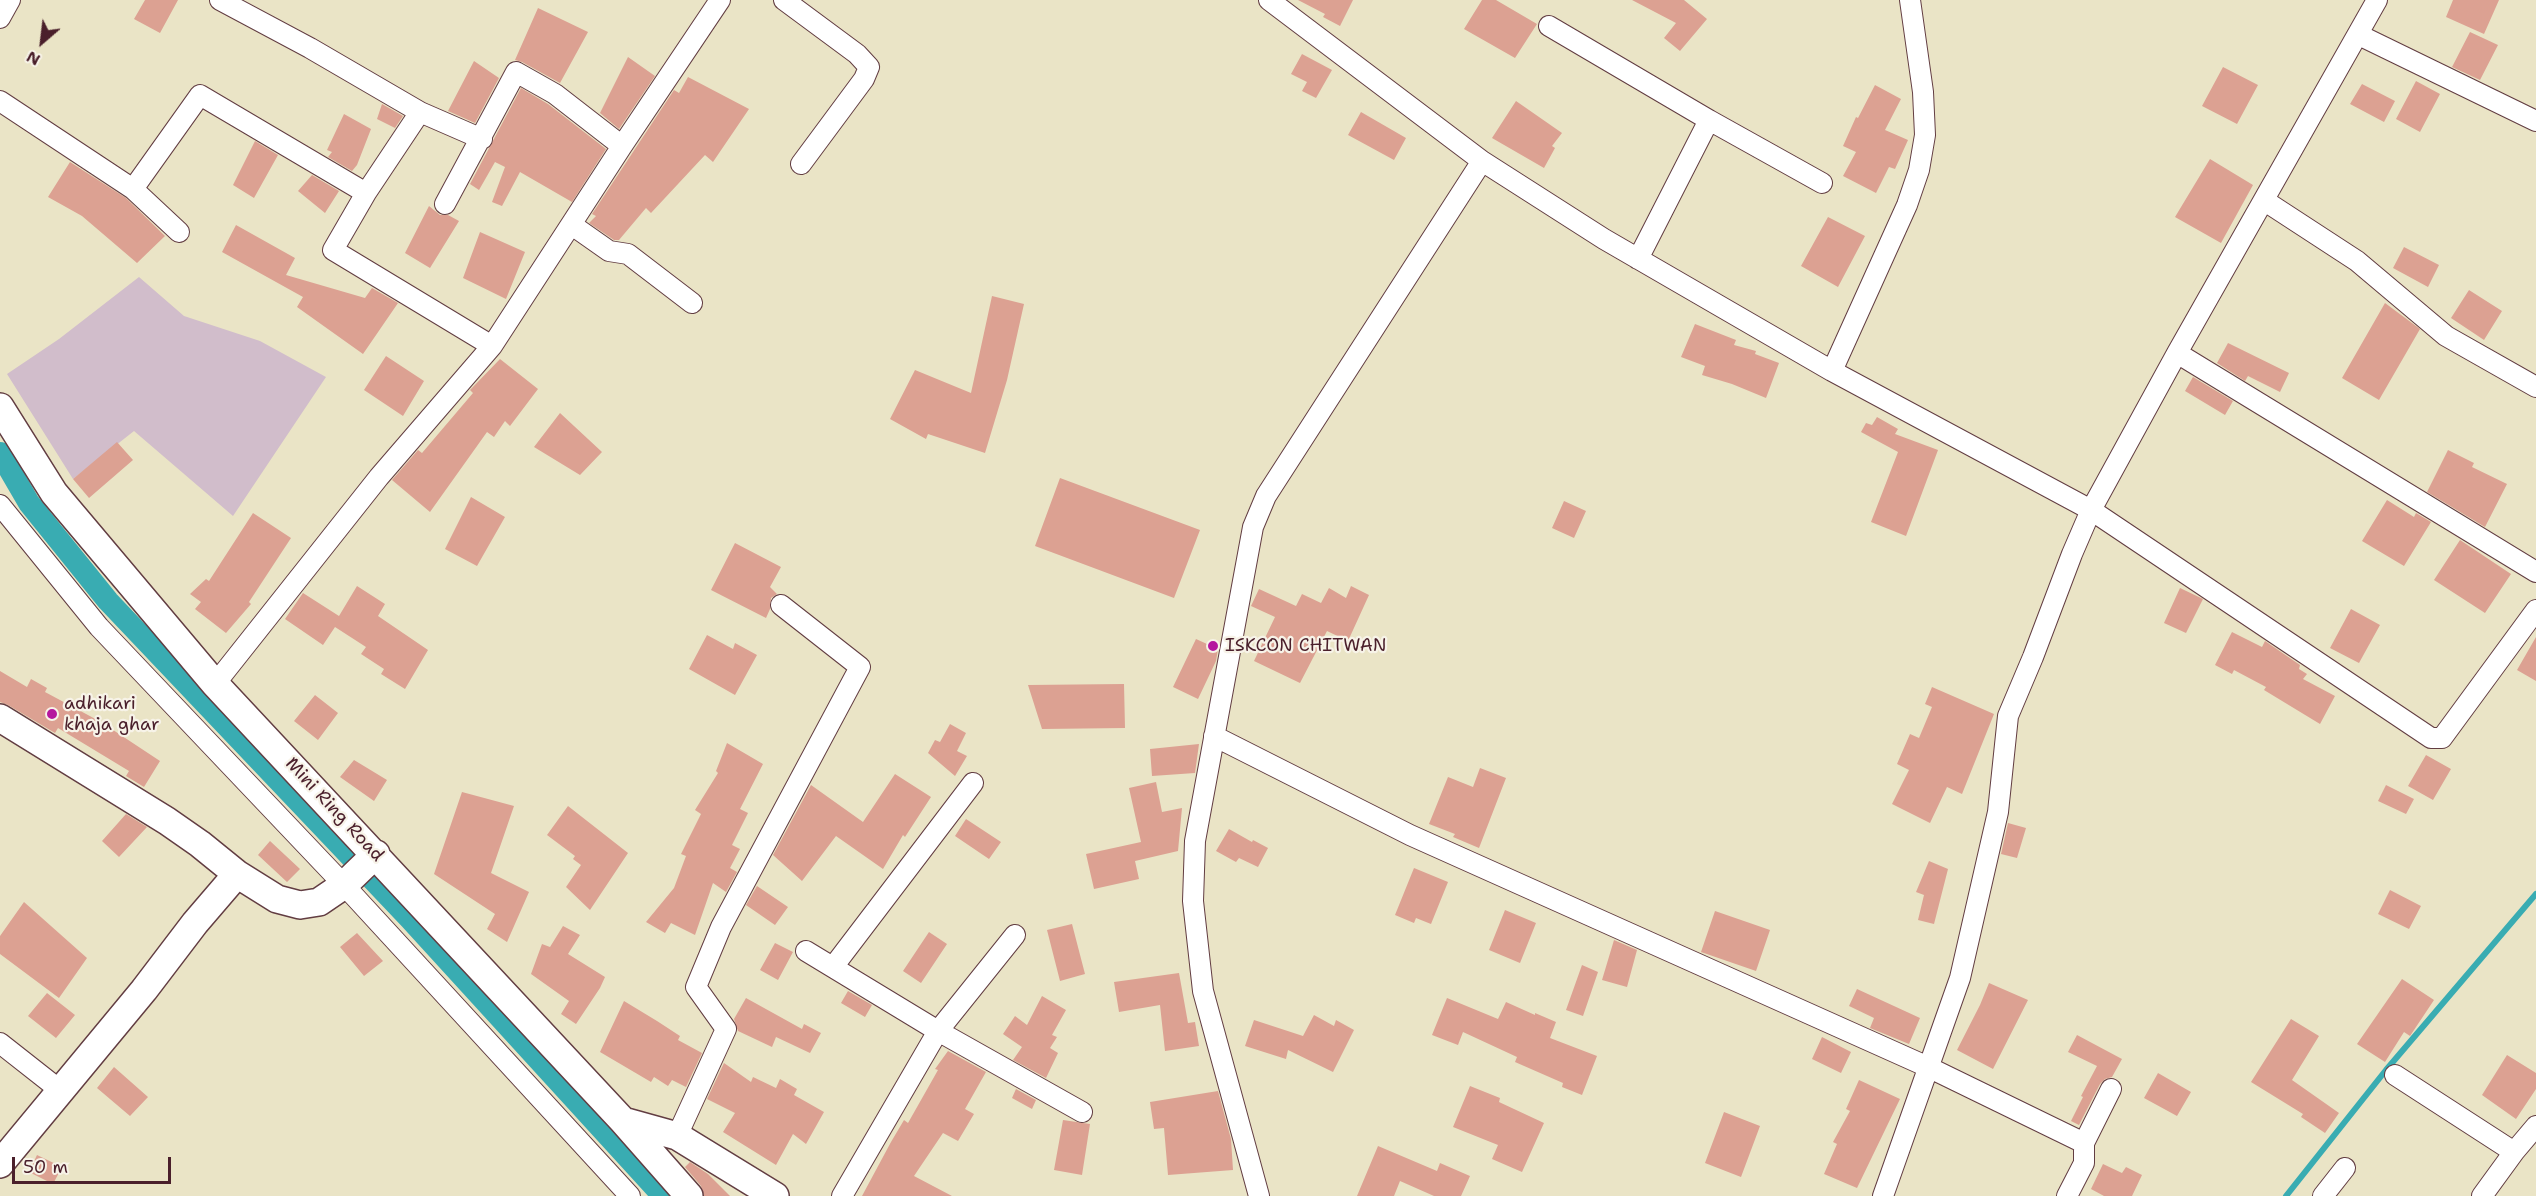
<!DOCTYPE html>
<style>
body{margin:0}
#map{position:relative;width:2536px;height:1196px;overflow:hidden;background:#eae4c6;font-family:"Shantell Sans",sans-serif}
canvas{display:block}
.north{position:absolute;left:12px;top:12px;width:60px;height:60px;-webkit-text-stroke:4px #f7f3e8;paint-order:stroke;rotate:208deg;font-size:16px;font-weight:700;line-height:24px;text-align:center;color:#4a1f2b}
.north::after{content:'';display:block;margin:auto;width:21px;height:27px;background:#4a1f2b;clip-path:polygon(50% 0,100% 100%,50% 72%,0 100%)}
.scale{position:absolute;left:12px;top:1157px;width:159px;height:27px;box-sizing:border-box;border:3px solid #4a1f2b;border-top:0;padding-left:8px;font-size:18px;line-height:21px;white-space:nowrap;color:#4a1f2b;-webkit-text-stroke:4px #f7f3e8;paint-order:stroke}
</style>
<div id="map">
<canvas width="2536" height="1196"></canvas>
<div class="north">N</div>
<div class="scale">50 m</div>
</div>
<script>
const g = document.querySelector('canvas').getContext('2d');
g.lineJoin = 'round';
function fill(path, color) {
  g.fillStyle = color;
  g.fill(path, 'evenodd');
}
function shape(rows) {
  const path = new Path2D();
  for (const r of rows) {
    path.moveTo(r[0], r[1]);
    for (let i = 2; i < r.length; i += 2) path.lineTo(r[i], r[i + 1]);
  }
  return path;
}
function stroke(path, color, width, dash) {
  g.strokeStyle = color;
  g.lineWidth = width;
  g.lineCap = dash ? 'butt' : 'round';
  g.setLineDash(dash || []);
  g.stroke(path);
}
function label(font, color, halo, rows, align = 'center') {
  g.font = font + ' "Shantell Sans",sans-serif';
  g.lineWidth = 4.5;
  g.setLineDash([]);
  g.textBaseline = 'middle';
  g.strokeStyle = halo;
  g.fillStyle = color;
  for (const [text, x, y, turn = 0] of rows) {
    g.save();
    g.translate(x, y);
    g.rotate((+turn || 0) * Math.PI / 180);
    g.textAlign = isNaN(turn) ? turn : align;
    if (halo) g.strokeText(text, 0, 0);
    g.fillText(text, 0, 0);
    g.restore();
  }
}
fill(shape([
 [139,277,184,316,260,341,326,377,233,516,134,431,73,479,7,374,59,339]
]), '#d1bdcb');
stroke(shape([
 [2286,1196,2386,1070,2536,894]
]), '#39acb2', 6);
stroke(shape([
 [0,453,29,503,108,601,410,919,663,1196]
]), '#39acb2', 22);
fill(shape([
 [145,0,178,0,160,33,134,19],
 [1298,0,1353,0,1340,26,1323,17,1325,14],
 [1482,0,1496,0,1537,24,1515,58,1464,29],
 [1632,0,1684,0,1707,19,1680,51,1664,38,1676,23],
 [2453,0,2499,0,2484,34,2446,17],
 [538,8,588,32,560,83,522,62,515,60],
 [2470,32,2498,45,2480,80,2452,67],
 [1302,54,1332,70,1316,98,1302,91,1307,82,1291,74],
 [628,57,655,76,619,129,600,113],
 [474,61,499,78,475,123,448,111],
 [2223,67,2258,85,2237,124,2202,106],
 [688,77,749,109,713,162,705,155,651,213,646,208,619,240,614,240,589,223,596,216,592,214,674,90,679,93],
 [2416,81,2440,94,2420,132,2396,119],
 [2362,84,2395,101,2384,122,2350,104],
 [1875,85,1901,99,1885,130,1908,140,1895,169,1889,167,1876,193,1843,176,1856,152,1843,146,1856,117,1858,118],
 [521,88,548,104,606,149,572,202,520,172,502,206,492,202,505,167,495,162,479,190,470,184],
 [1516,101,1562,133,1552,146,1555,148,1544,168,1492,138],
 [382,104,403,116,395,128,377,119],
 [1361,112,1406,138,1394,160,1348,135],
 [344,114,371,129,357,165,352,171,328,157,332,152,327,150],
 [255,141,278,155,254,198,233,185],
 [2210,159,2253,185,2221,243,2175,217],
 [70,162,126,198,165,236,137,263,82,216,48,197],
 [312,175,339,191,325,213,298,191],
 [429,206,440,215,448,215,459,221,430,268,405,253],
 [1828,217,1865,236,1838,287,1801,266],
 [236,225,295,258,286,275,365,298,372,288,398,303,363,354,297,307,303,297,222,252],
 [480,232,525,252,506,299,463,278],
 [2404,247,2439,265,2428,287,2393,268],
 [2469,290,2502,311,2484,340,2451,318],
 [992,296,1024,304,1007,380,985,453,928,434,926,439,890,419,915,370,971,393],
 [2385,303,2420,329,2379,400,2342,378],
 [1695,324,1736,340,1734,345,1756,351,1755,354,1779,363,1766,398,1732,384,1702,375,1705,366,1681,357],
 [2228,343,2289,373,2280,392,2248,376,2245,381,2217,363],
 [386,356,424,381,403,416,364,390],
 [500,359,538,389,510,426,505,421,494,437,487,432,430,512,392,480,418,450,422,453,473,393,470,390],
 [2193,377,2233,401,2225,415,2185,391],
 [560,413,602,452,580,475,534,447],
 [1877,417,1898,429,1895,434,1938,450,1906,536,1871,522,1898,452,1861,432,1866,423,1872,425],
 [117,442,133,460,89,498,73,479],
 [2448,450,2474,463,2472,467,2507,484,2485,527,2427,492],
 [1060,478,1200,530,1174,598,1035,546],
 [471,497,505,517,477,566,445,549],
 [2387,500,2414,517,2416,513,2431,522,2404,566,2362,541],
 [1564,501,1586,511,1574,538,1552,528],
 [253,513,291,538,249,602,251,604,226,633,195,609,201,602,190,594,206,579,209,581],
 [2460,540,2511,574,2485,613,2434,580],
 [735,543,781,567,770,587,777,594,771,598,770,609,766,618,711,590],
 [357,586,385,604,378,616,428,650,405,689,381,674,384,669,361,654,366,647,335,627,323,645,285,619,303,593,339,616],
 [1351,586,1369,595,1348,641,1327,631,1300,683,1254,661,1275,617,1251,606,1259,589,1296,606,1302,594,1321,603,1329,588,1346,598],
 [2180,588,2203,599,2186,633,2164,623],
 [2351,609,2380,625,2359,663,2330,648],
 [2232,632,2262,647,2265,641,2300,665,2299,669,2307,674,2303,679,2335,696,2320,724,2264,690,2266,687,2234,670,2232,674,2215,665],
 [707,635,733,649,735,643,757,655,735,695,689,669],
 [2536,637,2536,681,2517,670],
 [1196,639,1218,649,1216,661,1198,699,1173,687],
 [0,671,27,687,31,679,47,688,45,692,101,722,160,761,144,787,126,776,129,771,58,728,55,733,8,705,0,702],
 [1124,684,1125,728,1042,729,1028,685],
 [1932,687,1994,714,1962,794,1947,787,1930,823,1892,804,1909,770,1897,764,1910,734,1919,738,1932,707,1925,704],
 [315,695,338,713,318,740,294,721],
 [950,724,966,733,957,751,967,756,955,776,928,753,935,740,940,742],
 [727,743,763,764,740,809,748,813,732,845,740,849,730,868,737,872,726,892,713,883,695,935,671,923,665,933,646,922,674,888,686,856,681,854,701,814,695,810,718,773,716,771],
 [1199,744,1195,773,1152,776,1150,749],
 [2426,755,2451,769,2433,800,2408,786],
 [354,760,387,780,374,801,340,777],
 [1480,768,1506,778,1479,848,1453,837,1455,834,1429,824,1448,777,1473,787],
 [895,774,931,797,905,837,903,835,883,869,836,836,802,881,773,855,811,785,863,822],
 [1156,782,1162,812,1182,808,1178,851,1135,861,1139,879,1094,889,1086,854,1141,842,1129,788],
 [2386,785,2414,799,2406,814,2378,801],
 [462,792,514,806,491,873,529,892,507,942,487,929,495,914,434,874],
 [568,806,628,853,590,910,566,887,581,865,573,859,575,856,547,835],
 [126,814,147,827,119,857,102,841],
 [966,819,1001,842,989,859,955,836],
 [2008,823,2026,828,2017,858,2001,854],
 [1229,829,1252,842,1253,840,1268,848,1258,867,1239,858,1236,862,1216,851],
 [270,841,300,869,287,882,258,855],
 [1929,861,1948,869,1934,924,1918,920,1924,895,1916,892],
 [1414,868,1448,882,1431,924,1416,918,1414,923,1395,915],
 [757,886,788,907,775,925,746,905],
 [2390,890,2421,906,2409,929,2378,914],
 [24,902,87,958,59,998,0,954,0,936],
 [1505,910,1536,923,1520,963,1489,950],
 [1715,911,1770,930,1756,971,1701,952],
 [1072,924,1085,974,1060,981,1047,930],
 [563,926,580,935,568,954,605,977,600,988,576,1024,561,1014,569,1001,531,974,542,944,550,947],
 [929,932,947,944,921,983,903,971],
 [357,933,383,961,364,976,340,947],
 [1614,940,1637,950,1627,987,1602,980],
 [775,943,793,952,778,980,760,970],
 [1582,965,1598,972,1583,1016,1566,1010],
 [1179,973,1188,1023,1195,1022,1199,1046,1165,1051,1160,1005,1119,1012,1114,982],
 [2402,979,2434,1000,2410,1036,2404,1032,2385,1062,2357,1044],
 [1989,983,2028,1000,1993,1069,1957,1050,1980,1005],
 [1857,989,1920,1018,1909,1044,1870,1028,1874,1018,1849,1006],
 [848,991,872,1005,865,1017,841,1003],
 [47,993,75,1015,56,1038,28,1016],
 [1042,996,1066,1010,1052,1035,1057,1037,1050,1048,1058,1053,1046,1078,1013,1060,1022,1047,1003,1034,1015,1016,1027,1025],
 [746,998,802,1029,804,1024,821,1033,810,1053,776,1037,772,1047,738,1031,734,1019],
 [1447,998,1498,1019,1506,1002,1535,1015,1535,1013,1556,1022,1550,1038,1597,1056,1582,1095,1562,1087,1563,1083,1515,1062,1517,1057,1463,1032,1458,1045,1432,1035],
 [624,1001,657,1021,680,1036,678,1040,702,1053,686,1087,672,1080,668,1086,654,1077,651,1082,600,1052],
 [1314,1015,1334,1026,1336,1020,1354,1030,1333,1072,1288,1050,1286,1059,1245,1046,1254,1020,1303,1036],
 [2291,1019,2319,1036,2292,1080,2339,1113,2325,1133,2301,1117,2303,1114,2251,1082],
 [2077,1035,2122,1059,2112,1077,2105,1079,2100,1084,2079,1125,2071,1121,2083,1097,2081,1096,2097,1066,2068,1052],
 [1822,1037,1851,1052,1841,1073,1812,1059],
 [948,1051,986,1072,965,1109,974,1114,958,1141,943,1133,914,1176,952,1196,862,1196,891,1142,904,1120,908,1123,938,1070,935,1069],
 [2507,1055,2536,1073,2536,1089,2516,1119,2482,1095],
 [724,1063,751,1082,753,1077,776,1088,780,1079,797,1089,794,1095,824,1112,806,1144,793,1134,776,1165,723,1132,735,1113,707,1099],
 [114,1067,148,1097,130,1116,97,1088],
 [2158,1073,2191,1092,2177,1116,2144,1098],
 [1859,1080,1900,1099,1857,1188,1824,1174,1837,1144,1833,1142,1850,1111,1846,1109],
 [1470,1086,1500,1098,1499,1102,1544,1123,1522,1172,1492,1159,1498,1145,1453,1127],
 [1016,1089,1036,1100,1032,1109,1012,1098],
 [1218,1091,1231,1139,1233,1170,1168,1175,1164,1128,1154,1129,1150,1102],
 [1724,1112,1760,1126,1741,1177,1705,1163],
 [1063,1120,1090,1124,1082,1175,1054,1170],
 [1378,1146,1437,1171,1440,1163,1470,1176,1461,1196,1434,1196,1400,1181,1394,1196,1357,1196],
 [37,1155,62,1167,53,1184,29,1172],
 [690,1162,708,1174,730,1196,704,1196,701,1186,685,1167],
 [2103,1164,2122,1173,2126,1167,2142,1175,2132,1196,2104,1196,2091,1189]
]), '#dca192');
const street = shape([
 [220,0,310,48,420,112,482,139],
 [784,0,857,54,869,67,864,79,801,164],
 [1269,0,1482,161,1604,239,1832,371,2091,510,2431,738,2442,738,2536,610],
 [0,18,10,0],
 [1549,26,1709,120,1638,259],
 [2359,35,2536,121],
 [0,101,133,189,179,232],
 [420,112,366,193,333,250,492,346],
 [1709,120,1822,183],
 [133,189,200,95,366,193],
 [2265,201,2357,261,2446,336,2536,387],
 [445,204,516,72,555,94,622,146],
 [572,225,609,251,628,254,692,303],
 [2177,353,2536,572],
 [1832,371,1907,205,1919,170,1925,135,1923,92,1910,0],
 [0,505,99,627,344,885,630,1196],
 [215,684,379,477,492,346,622,146,720,0],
 [1214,736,1410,835,1928,1067,2084,1143,2111,1089],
 [806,951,938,1031,1082,1112],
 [833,967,973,783],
 [0,1043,61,1091],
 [2395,1075,2514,1152],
 [677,1136,726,1029,696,987,721,927,860,667,781,605],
 [842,1196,938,1031,1015,935],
 [1259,1196,1203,991,1193,901,1195,841,1253,527,1266,496,1482,161],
 [1883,1196,1960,978,1998,812,2008,716,2033,657,2072,554,2091,510,2177,353,2377,0],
 [2067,1196,2084,1163,2084,1143],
 [2323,1196,2345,1168],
 [2482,1196,2514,1152,2536,1126]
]);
const secondary = shape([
 [0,407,54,493,215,684,623,1121,689,1196],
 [0,718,167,821,200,844,237,874,277,899,300,905,319,902,344,885,376,854],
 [623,1121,677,1136,775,1196],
 [0,1164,144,990,195,923,237,874]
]);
stroke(street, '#623d42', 22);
stroke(secondary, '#623d42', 30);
stroke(street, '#fff', 20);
stroke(secondary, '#fff', 27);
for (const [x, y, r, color] of [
 [1213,646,6,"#b5179e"],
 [52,714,6,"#b5179e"]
]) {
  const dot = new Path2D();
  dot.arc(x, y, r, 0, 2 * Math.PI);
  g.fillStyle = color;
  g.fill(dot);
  stroke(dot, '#f7f3e8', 2);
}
label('18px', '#4a1f2b', '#f7f3e8', [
 ["ISKCON CHITWAN",1225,646],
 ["adhikari",64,704],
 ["khaja ghar",64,725]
], 'left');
label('18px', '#4a1f2b', '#f7f3e8', [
 ["Mini Ring Road",334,810,47]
]);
</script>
